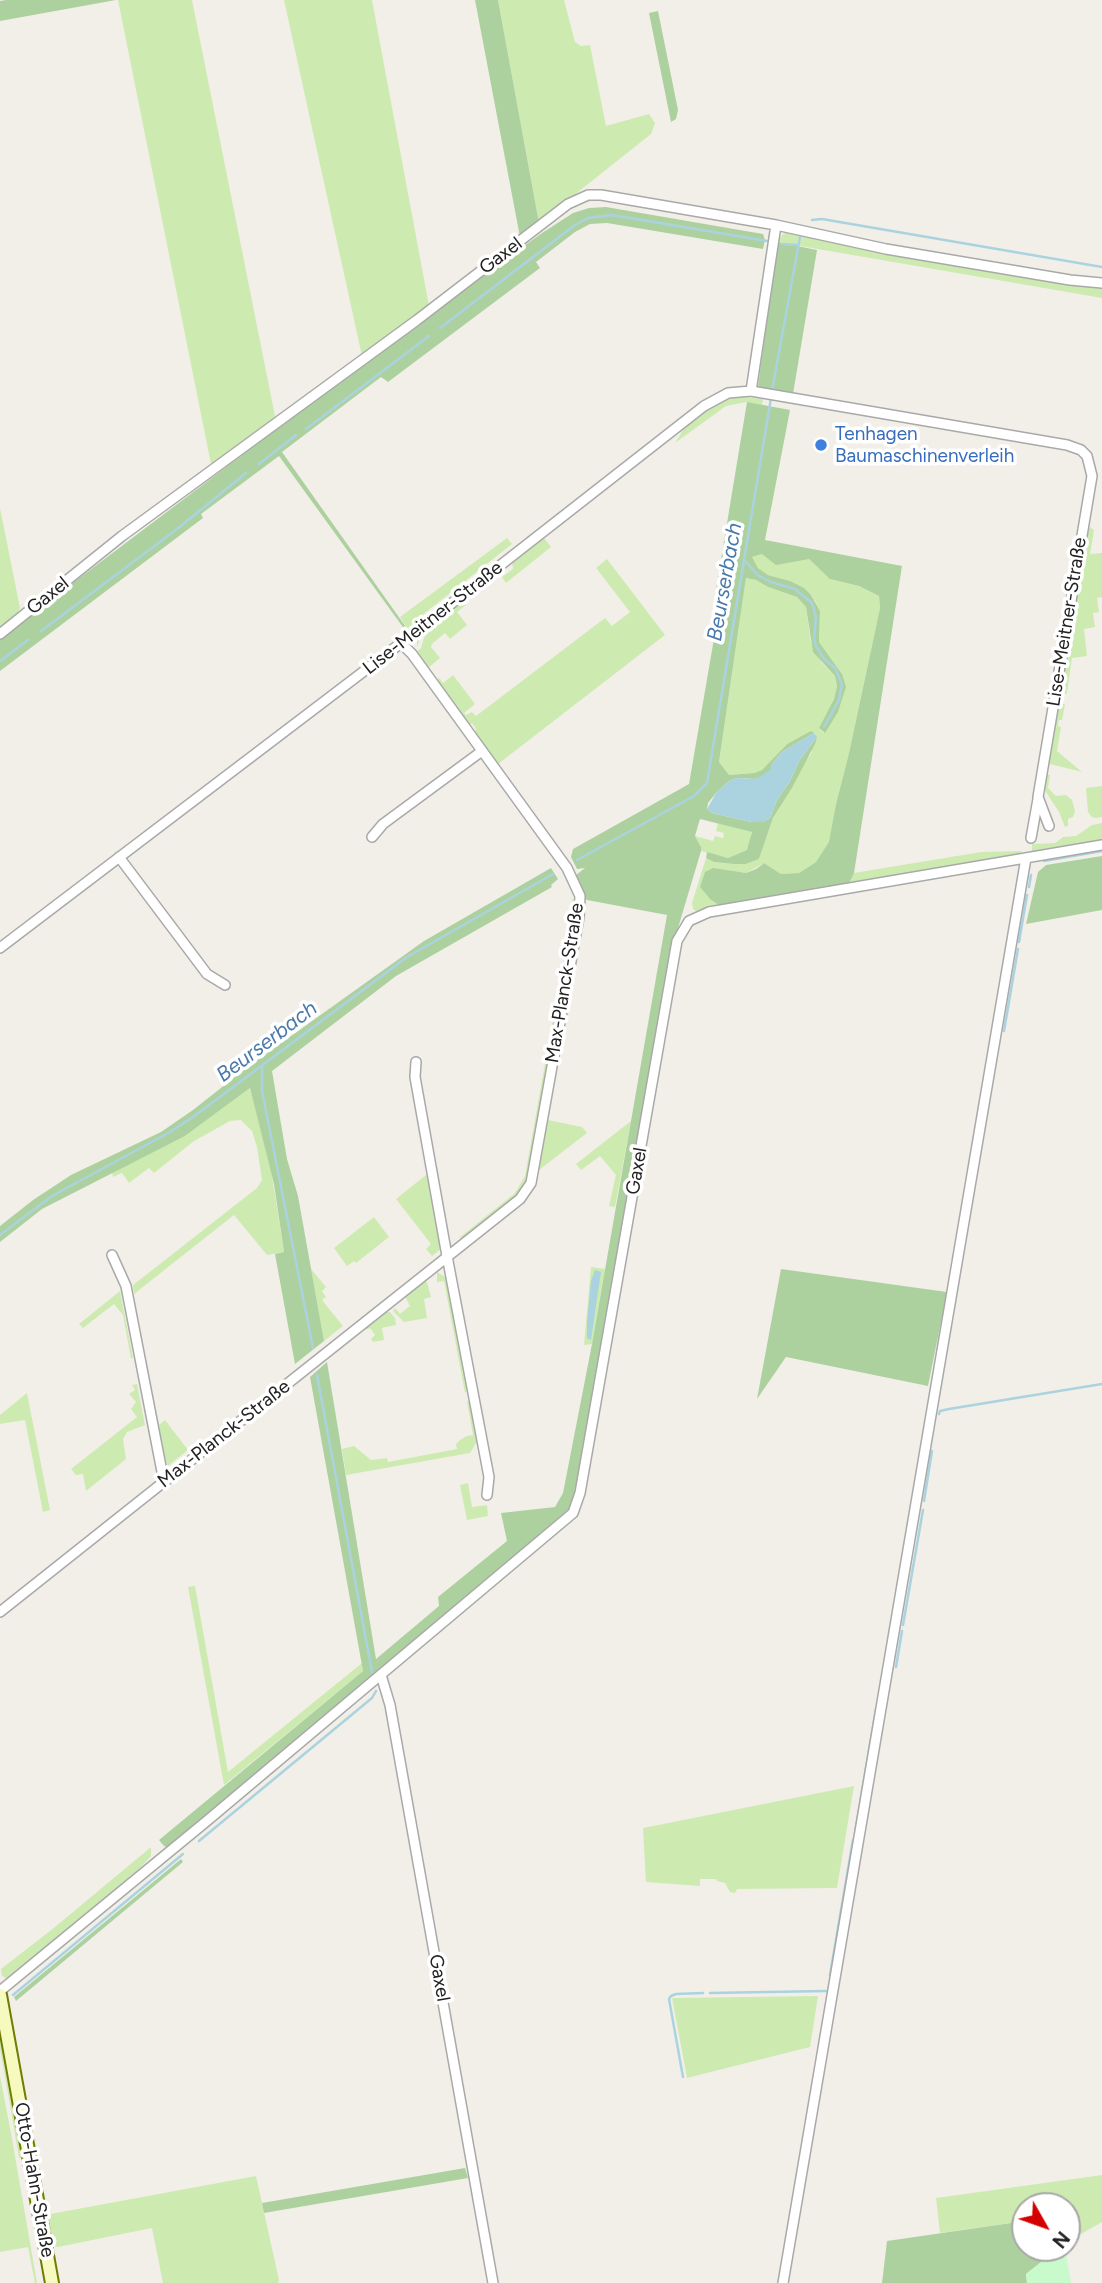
<!DOCTYPE html>
<meta charset="utf-8">
<style>
body{margin:0}
#map{position:relative;width:1102px;height:2283px;overflow:hidden;background:#f2efe9;font-family:Figtree,sans-serif}
canvas{display:block}
.north{position:absolute;left:1011px;top:2192px;width:70px;height:70px;box-sizing:border-box;background:#fff;border:2px solid #a7a7a7;border-radius:50%;rotate:130deg;font-size:19px;font-weight:700;line-height:28px;text-align:center;color:#222}
.north::after{content:'';display:block;margin:auto;width:24px;height:32px;background:#d40000;clip-path:polygon(50% 0,100% 100%,50% 72%,0 100%)}
</style>
<div id="map">
<canvas width="1102" height="2283"></canvas>
<div class="north">N</div>
</div>
<script>
const g = document.querySelector('canvas').getContext('2d');
g.lineJoin = 'round';
function fill(path, color) {
  g.fillStyle = color;
  g.fill(path, 'evenodd');
}
function shape(rows) {
  const path = new Path2D();
  for (const r of rows) {
    path.moveTo(r[0], r[1]);
    for (let i = 2; i < r.length; i += 2) path.lineTo(r[i], r[i + 1]);
  }
  return path;
}
function stroke(path, color, width, dash) {
  g.strokeStyle = color;
  g.lineWidth = width;
  g.lineCap = dash ? 'butt' : 'round';
  g.setLineDash(dash || []);
  g.stroke(path);
}
function label(font, color, halo, rows, align = 'center') {
  g.font = font + ' Figtree,sans-serif';
  g.lineWidth = 7;
  g.setLineDash([]);
  g.textBaseline = 'middle';
  g.strokeStyle = halo;
  g.fillStyle = color;
  for (const [text, x, y, turn = 0] of rows) {
    g.save();
    g.translate(x, y);
    g.rotate((+turn || 0) * Math.PI / 180);
    g.textAlign = isNaN(turn) ? turn : align;
    if (halo) g.strokeText(text, 0, 0);
    g.fillText(text, 0, 0);
    g.restore();
  }
}
fill(shape([
 [118,0,192,0,276,421,212,469],
 [284,0,372,0,429,306,362,356],
 [498,0,564,0,575,42,581,46,590,45,606,126,649,114,655,123,651,134,539,223],
 [789,231,1102,287,1102,298,777,242,783,234],
 [736,396,763,399,762,405,746,402,726,406,675,443,685,427,717,403],
 [0,508,20,608,17,614,0,627],
 [1090,527,1094,530,1090,554,1102,553,1102,597,1097,598,1099,612,1093,613,1095,627,1084,629,1087,656,1072,658,1067,693,1063,695,1060,692,1088,529],
 [507,538,512,544,421,616,408,630,400,617],
 [542,539,545,539,551,547,506,583,502,577,513,569,512,562],
 [762,554,809,559,831,579,859,586,879,596,880,608,849,753,836,804,830,842,816,862,799,873,781,874,764,863,746,873,737,872,711,900,722,907,699,913,693,909,692,903,706,858,714,862,734,864,746,864,759,859,773,818,792,788,803,764,811,754,816,735,811,732,787,744,762,770,754,773,729,775,719,762,746,578,756,580,768,587,797,597,806,607,811,643,822,663,835,676,837,686,834,699,819,728,824,733,842,674,819,642,820,611,815,601,811,595,790,581,768,575,758,568,751,557],
 [607,559,665,635,498,764,475,732,476,729,472,723,470,725,437,681,439,678,443,683,453,675,475,704,464,713,466,715,472,712,476,716,605,618,612,626,630,612,596,568],
 [460,602,466,605,457,612,467,625,450,639,445,633,432,644,431,647,440,658,428,668,417,651,421,648,425,635,437,626,436,623,421,636,417,647,417,639,424,630],
 [1062,702,1065,705,1062,720,1059,720,1058,726,1061,727,1057,751,1082,772,1050,764,1049,762,1059,704],
 [1047,774,1050,775,1048,788,1056,796,1066,795,1072,800,1075,811,1073,817,1068,819,1068,826,1065,827,1059,812,1044,789],
 [1102,786,1102,817,1096,818,1092,817,1088,812,1086,788],
 [718,823,752,832,748,850,728,858,701,851,701,847,695,836,713,841,715,836,723,838,724,833,716,831],
 [1102,823,1102,843,1036,853,1032,851,1032,844,1055,843,1063,837,1076,836,1092,825],
 [1021,851,1020,856,848,886,854,873,981,852],
 [572,899,575,901,574,913,527,1180,514,1198,466,1237,459,1238,515,1193,525,1176,572,912],
 [250,1088,270,1163,284,1252,267,1255,234,1215,134,1294,133,1285,257,1188,262,1180,257,1147,252,1131,241,1120,230,1121,194,1141,154,1173,149,1168,129,1183,122,1173,113,1177,112,1172,185,1136],
 [548,1120,582,1127,587,1133,539,1170],
 [631,1121,615,1207,609,1206,616,1175,600,1156,581,1170,576,1164],
 [426,1175,429,1178,441,1242,441,1249,432,1256,426,1249,431,1244,396,1199],
 [374,1217,389,1237,356,1263,354,1261,347,1266,334,1248],
 [591,1267,605,1269,592,1344,584,1345],
 [311,1269,326,1287,322,1291,326,1297,322,1300,343,1326,324,1341],
 [437,1272,448,1279,469,1388,465,1393,444,1281,437,1282],
 [424,1282,427,1282,431,1297,424,1299,427,1318,404,1322,393,1311,395,1308,400,1314,410,1306,405,1296],
 [120,1291,133,1358,131,1359,123,1315,114,1304,83,1328,79,1324],
 [386,1312,390,1312,395,1318,396,1325,382,1328,384,1340,373,1342,371,1339,375,1335,370,1328,366,1330,366,1327],
 [137,1384,145,1425,127,1432,123,1439,126,1459,86,1491,83,1474,76,1475,71,1469,137,1417,131,1409,136,1402,129,1394,135,1390,132,1385],
 [27,1393,50,1510,43,1512,25,1420,0,1424,0,1415],
 [467,1401,472,1404,478,1440,470,1453,346,1475,342,1449,354,1446,371,1460,387,1458,388,1462,457,1449,456,1444,460,1440,467,1436,473,1435],
 [165,1420,188,1450,168,1466,165,1458,159,1425],
 [468,1483,472,1507,487,1505,488,1516,467,1520,460,1485],
 [195,1586,228,1772,362,1663,363,1671,224,1785,188,1587],
 [854,1786,837,1888,737,1889,735,1893,730,1892,725,1883,717,1881,716,1879,700,1879,700,1886,646,1882,643,1828],
 [151,1847,151,1856,141,1867,11,1977,7,1979,2,1976,1,1969,55,1927],
 [818,1996,810,2047,687,2078,672,1998],
 [0,2029,25,2157,22,2158,19,2158,6,2082,0,2049],
 [0,2076,11,2133,37,2283,35,2283,28,2247,0,2252],
 [1102,2175,1102,2222,1067,2242,1067,2206,1025,2206,1025,2221,940,2233,936,2198],
 [256,2176,279,2280,278,2283,163,2283,152,2228,58,2247,50,2245,45,2215]
]), '#cdebb0');
fill(shape([
 [6,0,116,0,0,21,0,1],
 [475,0,498,0,539,223,520,237],
 [658,11,678,110,676,119,671,122,649,13],
 [606,207,763,234,765,240,763,249,607,223,590,224,575,232,536,262,540,268,388,382,381,377,282,452,408,630,405,630,279,456,201,514,203,518,0,671,0,638,426,316,542,233,573,213,589,208],
 [777,242,817,250,793,394,758,387],
 [747,402,790,410,765,540,902,566,854,873,848,886,722,907,711,900,700,887,705,872,713,868,746,873,756,869,764,863,781,874,799,873,816,862,829,842,836,804,849,753,880,608,879,596,859,586,830,579,809,559,776,565,762,554,752,557,758,568,768,575,790,581,804,588,811,595,820,611,819,642,842,674,846,687,838,712,825,733,819,728,834,699,837,686,835,676,813,652,806,607,797,597,768,587,756,580,746,578,719,762,729,775,754,773,762,770,787,744,811,731,814,733,782,752,772,764,771,770,761,777,755,779,737,778,729,781,716,793,708,803,707,809,712,813,751,822,763,822,770,818,777,800,790,781,799,761,817,737,815,744,792,788,773,818,759,859,746,864,734,864,714,862,706,858,707,852,728,858,747,850,752,832,700,819,695,836,701,847,701,851,675,938,575,1504,566,1515,169,1848,164,1846,159,1840,363,1671,310,1377,327,1362,376,1659,439,1606,438,1597,507,1541,501,1513,555,1507,563,1493,592,1344,667,915,587,900,584,898,576,875,585,868,577,869,571,857,573,849,689,784,722,592,715,596],
 [1102,856,1102,910,1026,924,1038,872,1046,865],
 [551,868,558,879,551,885,552,887,396,976,272,1071,287,1159,298,1196,324,1341,295,1364,275,1254,284,1252,274,1184,250,1088,185,1136,42,1209,0,1242,0,1226,33,1200,71,1175,161,1132,193,1110,245,1069,424,941],
 [781,1269,947,1292,928,1386,786,1357,757,1399],
 [181,1859,183,1862,16,2001,14,1997],
 [465,2168,468,2178,264,2213,262,2203],
 [1025,2221,1025,2248,1059,2248,1026,2274,1027,2283,882,2283,887,2241]
]), '#add19e');
fill(shape([
 [1059,2248,1065,2248,1071,2283,1027,2283,1026,2274]
]), '#c8facc');
fill(shape([
 [814,733,817,737,799,761,790,781,777,800,770,818,763,822,751,822,712,813,707,809,716,793,729,781,737,778,755,779,761,776,770,770,772,764,782,752],
 [595,1270,601,1272,591,1340,587,1338,587,1322,591,1281]
]), '#aad3df');
stroke(shape([
 [812,220,822,219,1102,267],
 [782,244,798,245],
 [440,328,575,225,588,218,612,215,767,241],
 [772,391,800,237],
 [306,429,429,336],
 [259,464,296,435],
 [744,560,759,576,771,582,795,589,812,603,816,617,814,639,816,646,824,659,835,668,842,684,839,700,824,727],
 [41,631,177,529,246,473],
 [0,661,28,640],
 [577,860,694,796,707,783,771,398],
 [1044,861,1102,851],
 [1029,887,1031,875],
 [1019,942,1027,895],
 [1004,1031,1018,949],
 [262,1066,262,1091,313,1348],
 [0,1235,52,1196,170,1132,193,1117,407,957,553,874],
 [317,1375,372,1672],
 [939,1414,940,1411,949,1409,1102,1384],
 [924,1501,932,1451],
 [903,1625,923,1510],
 [896,1667,902,1631],
 [855,1833,876,1709],
 [199,1841,372,1698,376,1691],
 [830,1975,853,1840],
 [710,1993,826,1991],
 [13,1995,183,1854],
 [683,2077,669,1999,671,1996,676,1994,703,1993]
]), '#aad3df', 2.5);
const street = shape([
 [751,391,776,225],
 [0,634,122,536,417,320,568,204,588,195,601,195,776,225,886,249,1070,280,1102,283],
 [372,837,383,824,482,751],
 [1031,838,1038,799],
 [119,857,207,974,225,985],
 [0,948,401,643,704,406,728,393,751,391,1067,445,1081,450,1087,456,1092,476,1038,797,1049,826],
 [416,1062,415,1077,447,1256,489,1477,487,1495],
 [112,1255,126,1286,164,1482],
 [0,1612,520,1199,531,1183,579,917,580,896,567,868,412,654,401,643],
 [381,1675,390,1705,493,2283],
 [0,1991,208,1820,573,1513,580,1493,677,941,689,921,709,912,1102,845],
 [783,2283,1026,858]
]);
const secondary = shape([
 [0,1995,52,2283]
]);
stroke(street, '#a9a9a9', 12);
stroke(secondary, '#707d05', 16);
stroke(street, '#fff', 9);
stroke(secondary, '#f7fabf', 12);
for (const [x, y, r, color] of [
 [821,445,7,"#3f7fe0"]
]) {
  const dot = new Path2D();
  dot.arc(x, y, r, 0, 2 * Math.PI);
  g.fillStyle = color;
  g.fill(dot);
  stroke(dot, '#fff', 2.5);
}
label('19px', '#222', '#fff', [
 ["Gaxel",501,256,-37],
 ["Gaxel",48,596,-39],
 ["Lise-Meitner-Straße",433,618,-38],
 ["Lise-Meitner-Straße",1067,622,-81],
 ["Max-Planck-Straße",565,983,-81],
 ["Gaxel",637,1171,-80],
 ["Max-Planck-Straße",224,1434,-38],
 ["Gaxel",439,1978,80],
 ["Otto-Hahn-Straße",34,2180,80]
]);
label('19px', '#366cbe', '#fff', [
 ["Tenhagen",835,434],
 ["Baumaschinenverleih",835,456]
], 'left');
label('italic 21px', '#4a7aab', '#fff', [
 ["Beurserbach",725,582,-80],
 ["Beurserbach",267,1042,-37]
]);
</script>
